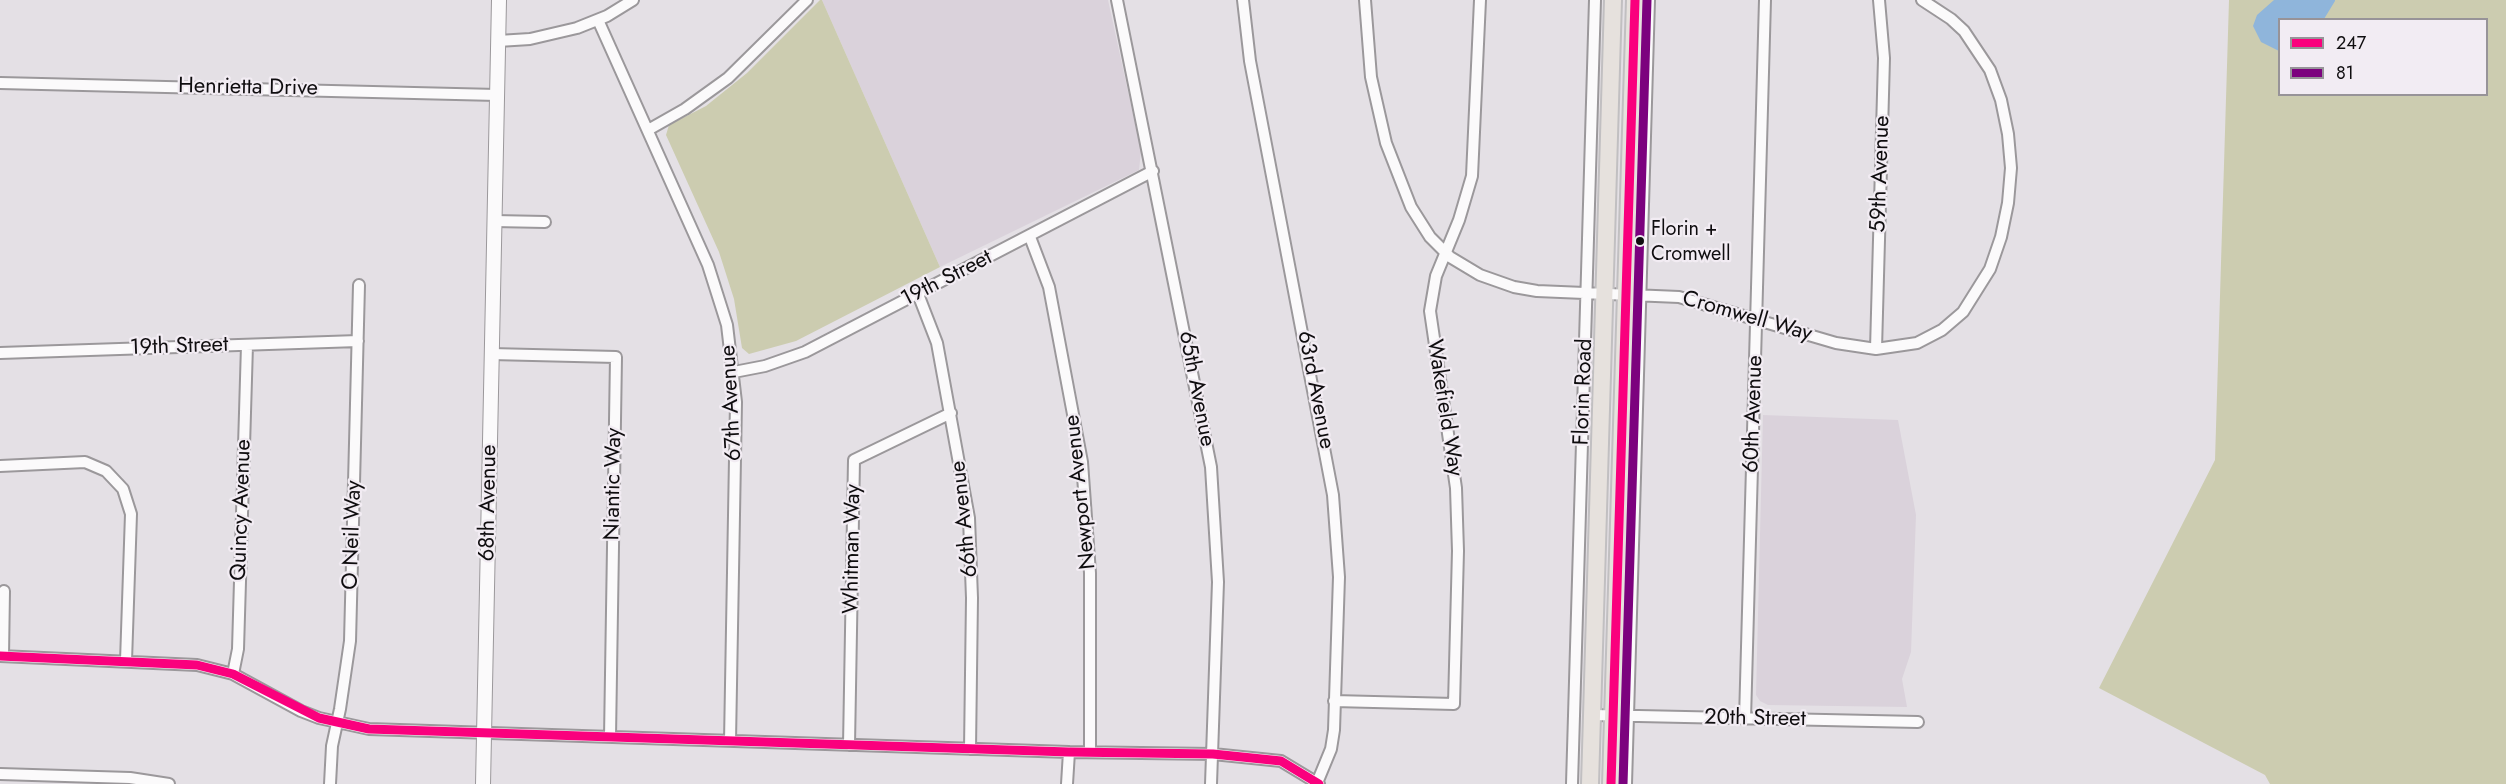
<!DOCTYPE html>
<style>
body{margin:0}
#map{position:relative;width:2506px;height:784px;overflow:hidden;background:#e4e0e5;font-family:Jost,sans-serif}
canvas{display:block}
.legend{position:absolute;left:2278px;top:18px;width:210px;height:78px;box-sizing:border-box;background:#f2ecf3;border:2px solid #979398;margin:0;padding:8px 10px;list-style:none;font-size:18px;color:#0f0d0f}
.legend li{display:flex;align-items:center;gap:12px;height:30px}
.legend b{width:30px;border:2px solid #979398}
</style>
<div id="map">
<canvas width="2506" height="784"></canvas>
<ul class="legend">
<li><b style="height:8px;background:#fa007d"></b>247</li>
<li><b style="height:8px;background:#7c027e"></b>81</li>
</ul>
</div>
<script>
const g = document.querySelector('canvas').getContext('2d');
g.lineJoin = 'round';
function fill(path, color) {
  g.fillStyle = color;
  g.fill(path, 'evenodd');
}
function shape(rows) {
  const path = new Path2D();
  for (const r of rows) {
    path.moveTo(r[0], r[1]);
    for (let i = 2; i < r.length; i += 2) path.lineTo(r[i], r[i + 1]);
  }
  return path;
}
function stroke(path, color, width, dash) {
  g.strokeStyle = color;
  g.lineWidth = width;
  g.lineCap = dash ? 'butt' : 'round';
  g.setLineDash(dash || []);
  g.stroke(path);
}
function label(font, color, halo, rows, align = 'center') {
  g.font = font + ' Jost,sans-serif';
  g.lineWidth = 4.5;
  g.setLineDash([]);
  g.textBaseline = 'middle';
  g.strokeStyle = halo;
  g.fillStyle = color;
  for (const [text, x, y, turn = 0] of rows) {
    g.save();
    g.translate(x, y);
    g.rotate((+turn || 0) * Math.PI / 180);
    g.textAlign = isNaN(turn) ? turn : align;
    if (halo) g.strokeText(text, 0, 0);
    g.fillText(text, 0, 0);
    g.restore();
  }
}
fill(shape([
 [822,0,1108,0,1141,151,1139,170,940,267],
 [1763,415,1898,420,1916,515,1911,652,1902,679,1907,707,1768,705,1760,701,1756,695]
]), '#dad2db');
fill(shape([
 [820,0,822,0,940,267,796,341,749,354,742,348,734,299,719,252,666,135,669,125,706,106,747,73],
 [2229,0,2506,0,2506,784,2270,784,2265,775,2099,688,2215,460],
 [2280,20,2486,20,2486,94,2280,94]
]), '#ccccb0');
fill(shape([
 [2274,0,2335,0,2335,1,2324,19,2280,20,2279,51,2261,42,2253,26,2257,15]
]), '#8fb5db');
const minor = shape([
 [1117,0,1211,467,1218,582,1211,784],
 [1243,0,1250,61,1333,495,1339,577,1334,730,1331,749,1317,783],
 [1365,0,1371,77,1386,143,1411,207,1430,237,1450,257,1480,275,1514,287,1537,291,1679,297,1836,343,1876,349,1917,343,1942,330,1963,312,1990,269,2001,237,2008,203,2011,168,2008,134,2001,100,1990,70,1964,31,1951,19,1922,0],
 [598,20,708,265,727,325,736,402,730,741],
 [498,41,530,39,577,28,607,16,633,0],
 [0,83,497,95],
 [648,130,685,109,728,78,807,0],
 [494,221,545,222],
 [1030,237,1049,287,1082,462,1090,573,1090,752],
 [918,294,937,343,969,518,972,598,970,749],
 [1876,349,1884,58,1879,0],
 [0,353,358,341],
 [491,354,616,357,610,737],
 [734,372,765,366,805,352,1153,171],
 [0,466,85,462,106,471,123,489,131,514,126,661],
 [0,656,197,665,233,674,301,711,319,718,369,729,1069,752,1213,754,1281,761,1319,784],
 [3,656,4,591],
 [233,674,238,649,247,345],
 [1334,701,1454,704,1458,551,1456,488,1430,311,1436,276,1459,220,1472,176,1480,0],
 [1592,715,1918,722],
 [1745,719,1765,0],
 [849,745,854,460,951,413],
 [0,774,130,778,169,784],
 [330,784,332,746,340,709,350,641,359,285],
 [1067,784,1069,752],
 [1572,784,1595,0],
 [1626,784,1649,0]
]);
const tertiary = shape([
 [483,784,499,0]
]);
const primary = shape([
 [1590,784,1613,0],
 [1611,784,1635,0]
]);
stroke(minor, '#9b989b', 14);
stroke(tertiary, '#9b989b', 16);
stroke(primary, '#c1bfc1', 20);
stroke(minor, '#fbfafb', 10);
stroke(tertiary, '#fbfafb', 14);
stroke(primary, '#e6e1dd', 16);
stroke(shape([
 [0,656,197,665,233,674,319,718,369,729,1069,752,1213,754,1281,761,1319,784],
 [1611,784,1635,0]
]), '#fa007d', 9);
stroke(shape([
 [1623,784,1647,0]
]), '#7c027e', 9);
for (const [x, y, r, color] of [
 [1640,241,5,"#0f0d0f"]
]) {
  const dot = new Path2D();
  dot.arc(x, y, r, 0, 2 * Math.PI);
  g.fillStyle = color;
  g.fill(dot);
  stroke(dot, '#f2ecf3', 2);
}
label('20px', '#0f0d0f', '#f2ecf3', [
 ["Florin +",1651,230],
 ["Cromwell",1651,255]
], 'left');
label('22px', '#0f0d0f', '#f2ecf3', [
 ["Henrietta Drive",248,88,1],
 ["59th Avenue",1881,174,-88],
 ["19th Street",947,279,-27],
 ["Cromwell Way",1747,317,16],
 ["19th Street",179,347,-2],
 ["65th Avenue",1196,389,79],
 ["63rd Avenue",1315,390,79],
 ["Florin Road",1584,392,-88],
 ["67th Avenue",732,403,-93],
 ["Wakefield Way",1444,408,81],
 ["60th Avenue",1754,414,-88],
 ["Niantic Way",614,484,-89],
 ["Newport Avenue",1081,492,-96],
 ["68th Avenue",489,503,-89],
 ["Quincy Avenue",242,510,-88],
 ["66th Avenue",965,519,-96],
 ["O Neil Way",353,535,-88],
 ["Whitman Way",853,549,-89],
 ["20th Street",1755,719,1]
]);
</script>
